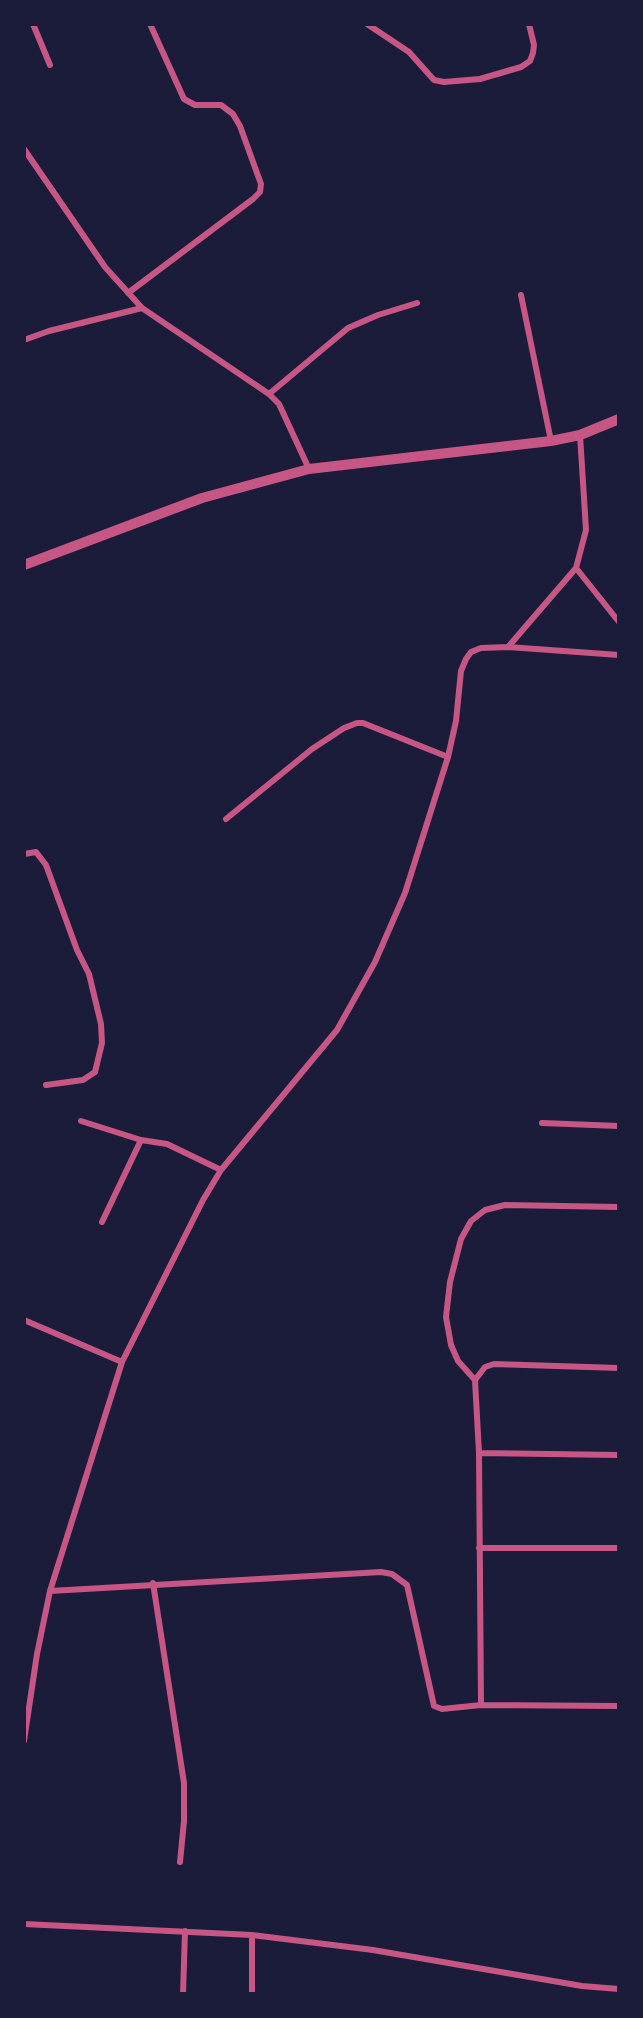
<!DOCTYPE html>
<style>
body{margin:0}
#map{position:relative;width:643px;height:2018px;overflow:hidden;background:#1b1b3a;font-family:"Libre Baskerville",serif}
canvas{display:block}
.frame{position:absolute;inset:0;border:26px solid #1b1b3a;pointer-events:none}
</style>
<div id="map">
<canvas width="643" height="2018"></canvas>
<div class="frame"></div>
</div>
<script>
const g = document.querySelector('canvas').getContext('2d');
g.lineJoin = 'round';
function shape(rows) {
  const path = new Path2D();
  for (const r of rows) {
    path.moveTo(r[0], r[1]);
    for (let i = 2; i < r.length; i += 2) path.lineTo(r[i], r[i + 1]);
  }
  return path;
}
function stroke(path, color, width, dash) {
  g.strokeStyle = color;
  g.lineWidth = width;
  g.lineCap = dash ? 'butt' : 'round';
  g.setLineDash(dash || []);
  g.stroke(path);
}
stroke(shape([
 [33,24,50,65],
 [367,24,409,52,434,80,444,82,480,79,521,67,530,61,533,53,534,45,529,24],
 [24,149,105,267,142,308,269,394,279,404,309,469],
 [128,293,253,199,260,192,261,184,240,126,233,114,221,105,195,105,184,99,150,24],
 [521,295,551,441],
 [24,340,49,331,142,308],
 [269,394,348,328,378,315,417,303],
 [576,568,619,622],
 [508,647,576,568,586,530,580,435],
 [226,819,312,749,344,728,357,723,363,723,448,757],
 [24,854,36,852,46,865,77,950,89,974,101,1024,102,1043,95,1072,83,1080,46,1085],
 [81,1121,141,1140,167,1144,221,1170],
 [542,1123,619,1126],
 [102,1222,141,1140],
 [24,1320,122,1362],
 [619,1368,494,1364,485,1367,475,1380,479,1453,481,1705,619,1706],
 [475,1380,458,1361,451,1345,446,1317,450,1282,461,1239,471,1221,485,1210,505,1205,619,1207],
 [479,1453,619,1455],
 [479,1548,619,1548],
 [153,1583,184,1783,184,1821,180,1862],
 [50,1591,381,1572,392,1574,407,1585,434,1706,442,1709,481,1705],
 [24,1741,37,1654,50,1591,122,1362,203,1200,221,1170,337,1030,375,962,405,893,448,757,456,721,461,671,466,659,471,652,481,648,508,647,619,655],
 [24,1924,252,1935,373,1950,582,1986,619,1989],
 [252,1935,252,1994],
 [183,1994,185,1931]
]), '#c65784', 6);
stroke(shape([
 [24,565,202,498,309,469,551,441,580,435,619,419]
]), '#c65784', 10);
</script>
